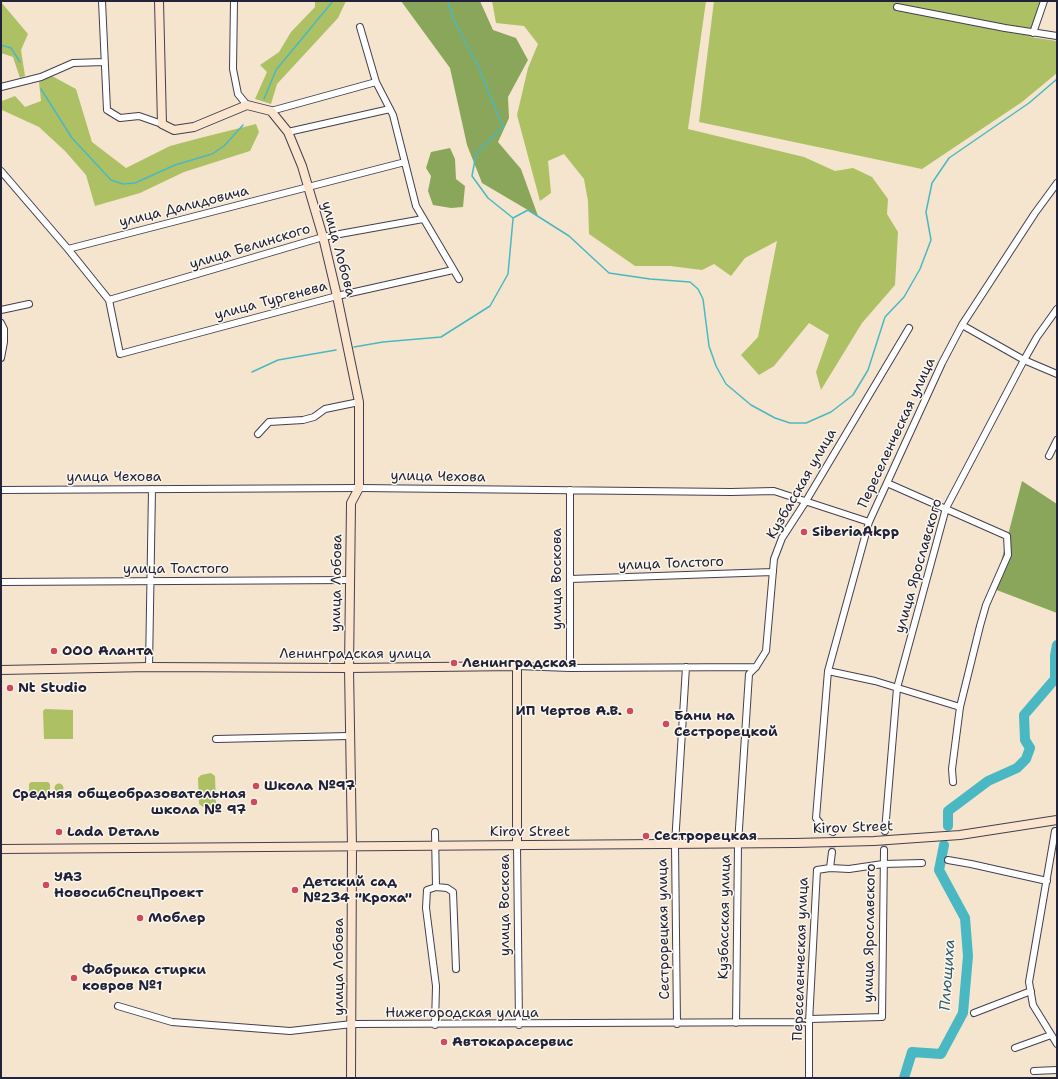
<!DOCTYPE html>
<meta charset="utf-8">
<style>
body{margin:0}
#map{position:relative;width:1058px;height:1079px;overflow:hidden;background:#f5e5ce;font-family:"Shantell Sans",sans-serif}
canvas{display:block}
.frame{position:absolute;inset:0;border:2px solid #22223b;pointer-events:none}
</style>
<div id="map">
<canvas width="1058" height="1079"></canvas>
<div class="frame"></div>
</div>
<script>
const g = document.querySelector('canvas').getContext('2d');
g.lineJoin = 'round';
function fill(path, color) {
  g.fillStyle = color;
  g.fill(path, 'evenodd');
}
function shape(rows) {
  const path = new Path2D();
  for (const r of rows) {
    if (r.length === 3) {
      path.moveTo(r[0] + r[2], r[1]);
      path.arc(r[0], r[1], r[2], 0, 2 * Math.PI);
      continue;
    }
    path.moveTo(r[0], r[1]);
    for (let i = 2; i < r.length; i += 2) path.lineTo(r[i], r[i + 1]);
  }
  return path;
}
function stroke(path, color, width, dash) {
  g.strokeStyle = color;
  g.lineWidth = width;
  g.lineCap = dash ? 'butt' : 'round';
  g.setLineDash(dash || []);
  g.stroke(path);
}
function label(font, color, halo, rows, align = 'center') {
  g.font = font + ' "Shantell Sans",sans-serif';
  g.lineWidth = 3;
  g.setLineDash([]);
  g.textBaseline = 'middle';
  g.strokeStyle = halo;
  g.fillStyle = color;
  for (const [text, x, y, turn = 0] of rows) {
    g.save();
    g.translate(x, y);
    g.rotate((+turn || 0) * Math.PI / 180);
    g.textAlign = isNaN(turn) ? turn : align;
    if (halo) g.strokeText(text, 0, 0);
    g.fillText(text, 0, 0);
    g.restore();
  }
}
fill(shape([
 [315,1,346,1,338,18,277,84,271,104,255,99,267,72,260,65,279,52,291,32,315,7],
 [492,1,706,1,688,129,804,157,835,171,853,168,872,177,888,199,887,214,898,232,895,285,862,323,821,390,816,372,829,335,809,323,774,366,759,375,741,355,758,337,777,241,745,258,731,276,714,264,702,270,670,266,635,266,589,234,588,201,584,179,564,154,548,161,551,193,540,201,517,115,528,68,538,44,524,26,496,23],
 [714,1,1040,1,1030,37,1057,41,1057,73,1022,102,922,169,699,122],
 [1,2,28,34,21,50,25,76,20,78,13,57,1,53],
 [52,76,76,89,92,142,126,168,170,146,200,138,256,124,259,132,250,151,184,172,140,193,95,206,86,175,65,151,39,127,2,110,2,101,15,96,25,107,41,101,39,82],
 [45,709,73,710,73,739,44,739,43,711],
 [211,773,215,776,216,804,213,807,203,807,199,804,198,778,201,775],
 [31,782,48,782,50,784,50,793,48,795,31,796,29,793,29,784],
 [59,788,4.5]
]), '#adc064');
fill(shape([
 [401,1,480,1,493,30,516,38,528,60,508,97,509,118,498,142,521,169,538,216,482,183,467,145,450,68],
 [450,148,455,159,456,179,465,186,463,207,451,208,433,205,428,191,431,176,426,168,431,152],
 [1022,481,1057,504,1057,613,994,589]
]), '#8aa65a');
stroke(shape([
 [448,1,453,18,479,68,503,127,476,154,472,176,488,198,513,218,528,210,569,236,609,273,650,279,690,282,698,289,703,299,709,346,716,366,726,384,751,405,775,418,790,423,806,423,831,412,853,395,868,370,885,317,904,297,920,269,931,240,926,212,932,183,949,158,1029,103,1057,79],
 [1,45,11,48,20,62],
 [41,89,72,138,111,180,123,184,135,183,175,165,212,154,224,146,243,125],
 [264,99,276,70,333,1],
 [354,347,383,342,441,337,490,306,508,274,513,219],
 [252,372,278,360,336,350]
]), '#4ab8c2', 1.5);
stroke(shape([
 [948,826,948,811,988,781,1017,768,1026,759,1030,748,1025,740,1024,715,1055,679,1055,656,1057,645],
 [904,1078,912,1052,941,1054,963,1013,968,956,965,918,939,870,944,845]
]), '#4ab8c2', 10);
stroke(shape([
 [884,850,885,831],
 [832,852,833,832]
]), '#cbbeb1', 6, [6, 3]);
const street = shape([
 [102,1,107,110,120,118,139,116,162,124],
 [234,1,233,69,238,94,247,105],
 [897,7,1005,28,1057,36],
 [360,27,376,82,393,115,416,206,459,279],
 [1033,33,1044,1],
 [1,87,41,77,73,63,104,62],
 [271,111,376,82],
 [288,132,390,109],
 [1,171,68,249,405,162],
 [68,249,109,300,120,354,337,296,453,270],
 [109,300,323,237,423,219],
 [1,310,29,304],
 [1,323,4,329,4,342,1,358],
 [962,325,1024,360,1057,374],
 [258,434,269,422,303,420,314,417,325,409,359,402],
 [1049,456,1057,440],
 [887,483,1007,536,1008,555,986,605,980,626,960,707,952,769,953,782],
 [1,490,359,488,731,492,774,491,869,522],
 [570,490,570,668],
 [570,579,773,572],
 [1,582,351,580],
 [517,666,570,668,756,667],
 [149,667,152,489],
 [828,671,875,681,960,707],
 [216,739,349,736],
 [885,831,897,688,946,508,1024,360,1037,337,1057,309],
 [1055,831,1029,982,1033,1005,1057,1044],
 [435,832,436,887,427,890,426,908,436,986,435,1025],
 [833,832,823,827,816,818,828,671,869,522,942,363,962,325,1035,213,1057,183],
 [517,845,519,1025],
 [948,860,971,864,1047,881],
 [830,868,849,869,883,864,922,863],
 [436,887,447,888,453,892,456,969],
 [118,1006,172,1022,290,1031,352,1024,809,1022],
 [974,1013,1031,991],
 [810,1019,882,1017,884,850],
 [736,1023,738,844,749,674,756,667,766,651,774,559,782,538,806,501,909,328],
 [677,1024,675,844,686,667],
 [1015,1048,1051,1035],
 [1034,1071,1057,1070],
 [809,1078,809,1022,817,870,830,868,832,852]
]);
const secondary = shape([
 [159,1,162,124,174,130,194,127,247,105,271,111,288,132,302,166,323,237,337,296,359,402,359,488,351,503,349,668,352,847,351,1078],
 [1,670,149,667,349,668,517,666,517,845],
 [1,849,795,843]
]);
stroke(street, '#423f51', 8);
stroke(secondary, '#423f51', 10);
stroke(street, '#fff', 6);
stroke(secondary, '#fce5cf', 8);
const secondaryBridge = shape([
 [795,843,874,841,960,835,1057,820]
]);
stroke(secondaryBridge, '#423f51', 10, []);
stroke(secondaryBridge, '#fce5cf', 8);
for (const [x, y, r, color] of [
 [804,532,4,"#d1495b"],
 [54,651,4,"#d1495b"],
 [454,663,4,"#d1495b"],
 [10,688,4,"#d1495b"],
 [630,711,4,"#d1495b"],
 [666,724,4,"#d1495b"],
 [256,786,4,"#d1495b"],
 [254,802,4,"#d1495b"],
 [59,832,4,"#d1495b"],
 [646,836,4,"#d1495b"],
 [46,885,4,"#d1495b"],
 [295,890,4,"#d1495b"],
 [140,918,4,"#d1495b"],
 [74,978,4,"#d1495b"],
 [444,1042,4,"#d1495b"]
]) {
  const dot = new Path2D();
  dot.arc(x, y, r, 0, 2 * Math.PI);
  g.fillStyle = color;
  g.fill(dot);
  stroke(dot, '#fbf7ec', 1.5);
}
label('14px', '#22223b', '#fbf7ec', [
 ["улица Далидовича",184,207,-14],
 ["улица Белинского",250,247,-17],
 ["улица Лобова",338,249,75],
 ["улица Тургенева",271,301,-15],
 ["Переселенческая улица",897,433,-65],
 ["улица Чехова",114,477],
 ["улица Чехова",438,477,1],
 ["Кузбасская улица",802,484,-60],
 ["улица Толстого",671,564,-2],
 ["улица Ярославского",919,566,-74],
 ["улица Толстого",176,569],
 ["улица Воскова",557,579,-90],
 ["улица Лобова",337,583,-89],
 ["Ленинградская улица",355,654],
 ["Kirov Street",853,828,-2],
 ["Kirov Street",530,832],
 ["улица Воскова",505,905,-90],
 ["Кузбасская улица",725,917,-89],
 ["Сестрорецкая улица",664,929,-91],
 ["улица Ярославского",870,933,-89],
 ["Переселенческая улица",801,959,-88],
 ["улица Лобова",339,967,-90],
 ["Нижегородская улица",462,1013]
]);
label('bold 14px', '#22223b', '#fbf7ec', [
 ["SiberiaAkpp",812,532],
 ["ООО Аланта",62,651],
 ["Ленинградская",462,663],
 ["Nt Studio",18,688],
 ["ИП Чертов А.В.",622,711,"right"],
 ["Бани на",674,716],
 ["Сестрорецкой",674,732],
 ["Школа №97",264,786],
 ["Средняя общеобразовательная",246,794,"right"],
 ["школа № 97",246,810,"right"],
 ["Lada Dеталь",67,832],
 ["Сестрорецкая",654,836],
 ["УАЗ",54,877],
 ["НовосибСпецПроект",54,893],
 ["Детский сад",303,882],
 ["№234 \"Кроха\"",303,898],
 ["Моблер",148,918],
 ["Фабрика стирки",82,970],
 ["ковров №1",82,986],
 ["Автокарасервис",452,1042]
], 'left');
label('italic 15px', '#325e71', '#fbf7ec', [
 ["Плющиха",948,975,-86]
]);
</script>
